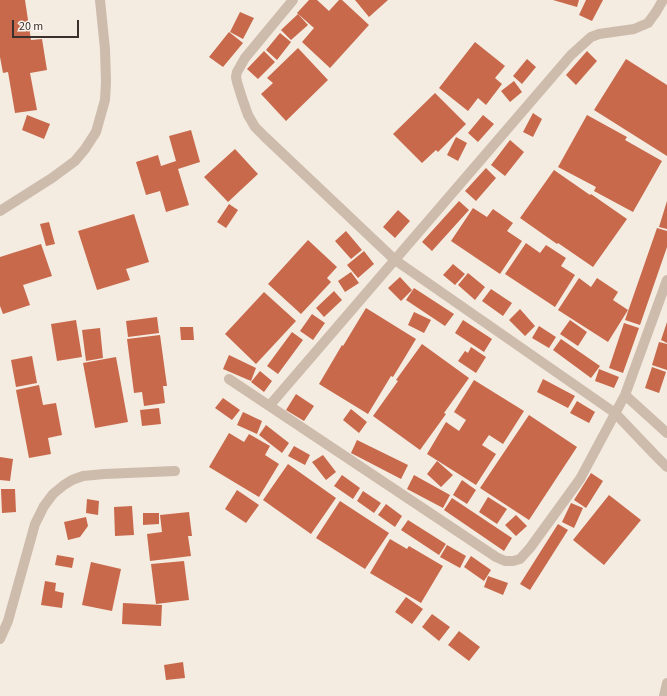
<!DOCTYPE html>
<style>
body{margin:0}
#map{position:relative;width:667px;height:696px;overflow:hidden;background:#f4ebe1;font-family:"Source Sans 3",sans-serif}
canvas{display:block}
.scale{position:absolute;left:12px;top:20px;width:67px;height:18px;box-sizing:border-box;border:2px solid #3b302b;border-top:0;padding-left:5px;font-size:12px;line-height:14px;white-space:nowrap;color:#3b302b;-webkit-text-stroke:3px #fbf5ee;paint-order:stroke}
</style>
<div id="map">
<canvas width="667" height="696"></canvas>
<div class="scale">20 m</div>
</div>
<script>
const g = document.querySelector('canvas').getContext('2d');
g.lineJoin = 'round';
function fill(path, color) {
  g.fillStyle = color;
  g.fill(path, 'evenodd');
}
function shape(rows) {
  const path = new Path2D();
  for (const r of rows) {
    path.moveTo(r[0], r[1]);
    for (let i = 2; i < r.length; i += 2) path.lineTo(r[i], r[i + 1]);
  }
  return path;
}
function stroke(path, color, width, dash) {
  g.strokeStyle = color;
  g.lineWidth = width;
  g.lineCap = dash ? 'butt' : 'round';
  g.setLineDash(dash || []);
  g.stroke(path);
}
fill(shape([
 [0,0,25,0,31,40,42,39,47,70,30,73,37,110,15,113,8,72,3,73,0,57],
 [309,0,317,0,329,11,339,0,342,0,369,25,330,68,302,42,314,28,297,13],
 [355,0,388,0,369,17],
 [553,0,579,0,577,7],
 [586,0,603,0,592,21,579,15],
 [240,12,254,18,243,39,230,32],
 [298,14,308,25,291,40,281,30],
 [229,32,243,43,223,67,209,57],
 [280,33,291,42,277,60,266,50],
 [475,42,505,66,495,78,502,84,486,105,478,98,468,111,439,88],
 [298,48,328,80,286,121,261,94,273,83,267,78],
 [264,51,275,62,258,79,247,69],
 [587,51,597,61,576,85,566,75],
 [527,59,536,67,522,84,513,76],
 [626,59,667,85,667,156,594,110],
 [514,81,522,92,510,102,501,91],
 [435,93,466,124,438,152,436,150,422,163,393,134],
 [533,113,542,119,533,137,523,132],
 [27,115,50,124,44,139,22,130],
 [483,115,494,124,478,142,468,133],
 [587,115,627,137,625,140,662,161,633,212,594,191,596,187,558,167],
 [191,130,200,162,178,169,189,205,166,212,160,191,146,195,136,162,158,155,161,166,176,161,169,136],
 [456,137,467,143,458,161,447,155],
 [510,140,524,152,505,176,491,165],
 [235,149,258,174,228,202,204,177],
 [486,168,496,178,476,201,465,191],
 [554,170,590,195,591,194,627,219,593,267,558,243,557,244,520,218],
 [459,201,469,210,432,251,422,242],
 [667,201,667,229,659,227],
 [229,204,238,210,226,228,217,222],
 [473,208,487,217,493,209,513,223,507,231,522,241,500,274,451,241],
 [398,210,410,221,395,238,383,227],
 [134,214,149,262,126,269,130,280,97,290,78,231],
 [49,222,55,244,46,246,40,224],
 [657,228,667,231,667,247,640,325,625,320],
 [346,231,362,250,351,259,335,241],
 [308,240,337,267,327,278,331,282,301,314,268,284],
 [526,243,540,253,546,245,566,258,561,266,575,275,555,307,505,274],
 [41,244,52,276,23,285,30,305,3,314,0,306,0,257],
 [364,251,374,264,358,278,347,265],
 [453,264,465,274,455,285,443,275],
 [351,272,359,283,345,292,338,281],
 [468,273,485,287,475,300,458,285],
 [400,277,412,290,401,301,388,288],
 [579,278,591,287,597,278,618,292,613,300,628,310,608,342,558,310],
 [414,288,454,314,445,326,406,300],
 [491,289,512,303,503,316,482,301],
 [334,291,342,300,324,317,316,308],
 [264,292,296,321,256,364,225,334],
 [366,308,416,339,393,377,391,376,368,414,319,384,342,345,343,346],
 [520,309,535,326,525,336,509,320],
 [414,312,431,320,424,333,408,325],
 [312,314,325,323,313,340,300,331],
 [157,317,159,333,128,337,126,321],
 [76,320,82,357,57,361,51,324],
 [463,320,492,339,484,352,455,333],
 [570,320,587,332,578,346,560,334],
 [667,322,667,343,661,340],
 [624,323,639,328,623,373,609,368],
 [539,326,556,337,549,348,532,338],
 [180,327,193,327,194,340,181,340],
 [100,328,103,358,86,361,82,330],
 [292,332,303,340,278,374,267,366],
 [160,335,167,386,163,386,165,403,144,406,142,392,134,393,127,339],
 [561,339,600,366,591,378,553,350],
 [659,342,667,344,667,370,652,365],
 [422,344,469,378,444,413,446,414,420,450,373,416,398,381,396,380],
 [471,347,486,357,476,373,458,361,465,351,468,353],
 [229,355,256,368,251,381,223,369],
 [32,356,37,383,16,387,11,360],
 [116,357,128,422,95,428,83,363],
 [652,367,666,372,659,393,645,388],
 [599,369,619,377,614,388,595,381],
 [260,371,272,381,264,392,251,382],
 [543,379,575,396,568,408,537,392],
 [474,380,524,411,503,444,489,435,482,445,496,454,476,485,427,454,446,422,459,431,466,420,454,412],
 [39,385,43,405,56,403,62,435,48,438,51,454,29,458,16,390],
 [296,394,314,406,304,421,286,410],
 [223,398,240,410,232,420,215,408],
 [577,401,595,412,589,423,570,413],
 [159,408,161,424,142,426,140,410],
 [351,409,367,422,359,433,343,420],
 [243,412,262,421,257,434,237,425],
 [529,415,577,447,529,520,480,488],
 [266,425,289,443,282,453,259,435],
 [229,433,244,442,249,434,270,446,265,455,279,464,259,497,209,467],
 [357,440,408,465,401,479,351,453],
 [294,446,310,455,305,465,288,456],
 [323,455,336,472,326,480,312,462],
 [0,457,13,459,10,481,0,480],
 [437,461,453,475,441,487,427,474],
 [288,464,336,498,311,534,263,500],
 [591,473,603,481,586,508,574,500],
 [342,475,360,488,353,499,334,486],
 [414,475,450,495,443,508,407,489],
 [462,480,476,490,467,504,453,495],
 [1,489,15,489,16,512,2,513],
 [237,490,259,505,246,523,225,509],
 [363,491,381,503,374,513,357,501],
 [609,495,641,520,604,565,573,540],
 [488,497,507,509,497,524,479,512],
 [452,498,512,538,504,551,444,510],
 [87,499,99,501,98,515,86,513],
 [340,501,389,533,365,569,316,538],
 [571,503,583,508,574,528,562,522],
 [386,504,402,516,395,527,378,515],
 [132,506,134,535,115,536,114,507],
 [189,512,192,536,188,536,191,556,150,561,147,534,162,532,160,515],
 [143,513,159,513,159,524,143,525],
 [516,515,527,526,516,536,505,525],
 [86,517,88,526,80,537,68,540,64,522],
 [408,520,446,544,439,555,401,530],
 [558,524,568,530,530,590,520,584],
 [390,539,407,549,409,546,443,566,421,603,370,573],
 [447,545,466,556,460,568,440,557],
 [57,555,74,558,72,568,55,565],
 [471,556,491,570,484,581,464,567],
 [184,561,189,600,156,604,151,564],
 [91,562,121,569,112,611,82,605],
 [488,576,508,583,503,595,484,587],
 [45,581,56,583,55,591,64,593,62,608,41,605],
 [406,597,423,609,412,624,395,612],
 [123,603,162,605,161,626,122,624],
 [432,614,450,627,439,641,422,627],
 [459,631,480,647,469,661,448,645],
 [183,662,185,678,166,680,164,665]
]), '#c8694b');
stroke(shape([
 [293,0,245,58,237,72,236,77,237,82,242,98,248,115,255,127,265,137,395,260,615,413,655,455,667,467],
 [0,211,52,178,75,161,85,149,96,132,105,100,106,82,105,49,100,0],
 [229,379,496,557,505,561,513,561,520,559,530,548,580,479,625,395,667,280],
 [625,395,667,433],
 [270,405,571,55,591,37,599,34,634,29,648,23,656,12,663,0],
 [0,639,8,621,35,524,44,506,53,494,64,485,72,480,83,476,104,474,175,471]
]), '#cdbbac', 10);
stroke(shape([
 [664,696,667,683]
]), '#cdbbac', 10);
</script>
